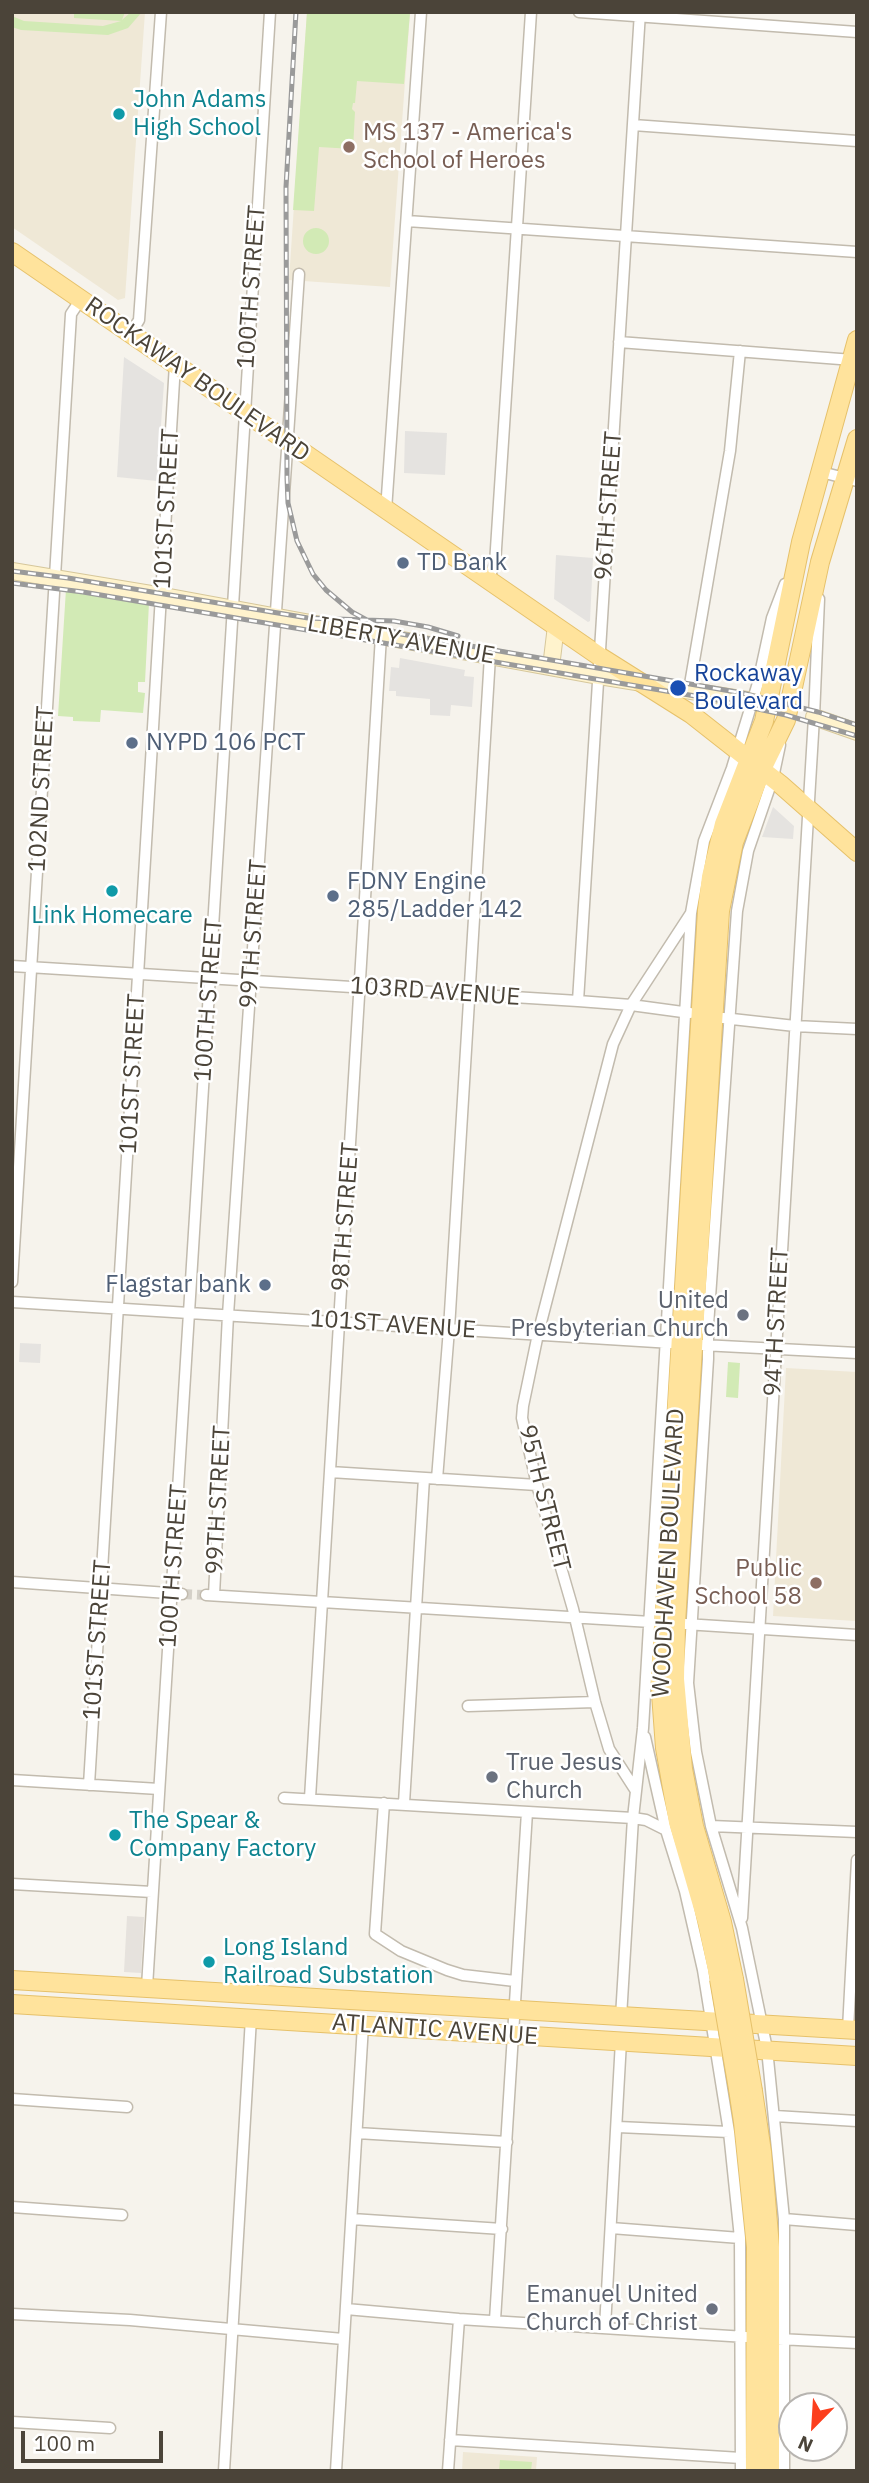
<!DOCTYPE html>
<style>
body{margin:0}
#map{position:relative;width:869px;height:2483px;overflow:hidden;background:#f6f3ec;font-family:"IBM Plex Sans",sans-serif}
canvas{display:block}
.frame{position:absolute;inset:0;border:14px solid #4b4439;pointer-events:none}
.north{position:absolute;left:778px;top:2392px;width:70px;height:70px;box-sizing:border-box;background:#fff;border:2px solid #b7b4b0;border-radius:50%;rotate:204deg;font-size:19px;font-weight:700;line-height:28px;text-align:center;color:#4b4439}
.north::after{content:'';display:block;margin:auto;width:24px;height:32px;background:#fc3f1d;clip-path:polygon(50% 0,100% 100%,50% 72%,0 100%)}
.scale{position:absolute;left:21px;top:2431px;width:142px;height:32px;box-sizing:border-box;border:4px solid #4b4439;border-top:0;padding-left:9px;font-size:21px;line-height:24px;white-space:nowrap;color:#4b4439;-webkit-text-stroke:5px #fff;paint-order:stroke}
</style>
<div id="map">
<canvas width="869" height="2483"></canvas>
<div class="frame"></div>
<div class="north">N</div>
<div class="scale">100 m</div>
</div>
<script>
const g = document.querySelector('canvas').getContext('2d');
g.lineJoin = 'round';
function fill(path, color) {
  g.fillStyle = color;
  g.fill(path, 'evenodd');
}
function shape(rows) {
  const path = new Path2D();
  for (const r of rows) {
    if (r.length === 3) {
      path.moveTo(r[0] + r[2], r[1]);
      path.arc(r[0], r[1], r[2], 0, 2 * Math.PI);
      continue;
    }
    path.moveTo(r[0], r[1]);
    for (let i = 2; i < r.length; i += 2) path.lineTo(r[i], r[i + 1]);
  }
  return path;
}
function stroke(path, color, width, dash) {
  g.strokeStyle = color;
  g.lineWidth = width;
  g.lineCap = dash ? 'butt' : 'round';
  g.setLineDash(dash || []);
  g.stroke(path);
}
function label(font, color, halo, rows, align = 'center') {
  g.font = font + ' "IBM Plex Sans",sans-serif';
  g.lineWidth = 5;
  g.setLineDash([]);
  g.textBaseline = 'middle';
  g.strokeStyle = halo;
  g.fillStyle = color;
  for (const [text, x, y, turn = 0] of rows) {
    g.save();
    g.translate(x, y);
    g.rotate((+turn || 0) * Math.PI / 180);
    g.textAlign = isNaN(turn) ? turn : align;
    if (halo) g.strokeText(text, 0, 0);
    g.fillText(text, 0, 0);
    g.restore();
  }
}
fill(shape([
 [127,1916,144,1917,141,1973,124,1972]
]), '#e6e2dd');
fill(shape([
 [12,12,145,12,125,298,118,300,12,227],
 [307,12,410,13,390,287,289,280],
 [786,1368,857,1372,856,1621,773,1616],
 [463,2452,537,2457,536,2471,462,2471]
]), '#efe8d6');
fill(shape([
 [36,12,125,12,122,20,131,12,142,12,128,28,108,35,21,30,12,27,12,16,24,21,103,26,121,21,74,18,74,14],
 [307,12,410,13,404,84,357,81,355,103,353,103,352,109,355,112,353,149,319,147,314,211,293,210],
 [316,241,13],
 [66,589,149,603,145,682,138,682,138,692,145,693,143,713,101,710,100,722,73,721,73,717,58,716],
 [728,1362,740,1363,738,1398,726,1397],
 [500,2460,532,2462,531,2471,499,2471]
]), '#d2eab5');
fill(shape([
 [124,357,164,383,157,481,117,477],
 [405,431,447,433,445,475,404,473],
 [556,555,593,558,590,621,588,622,554,599],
 [400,658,465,670,464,676,474,677,472,707,451,705,450,716,430,715,430,699,396,696,396,691,389,691,391,667,399,668],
 [773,807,794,826,793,839,762,837],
 [20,1343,41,1344,40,1363,19,1362]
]), '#e5e3e0');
stroke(shape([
 [182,1594,206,1595]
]), '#d4d0c8', 10, [10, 5]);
const street = shape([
 [579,12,857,32],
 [633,125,857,141],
 [407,221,857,252],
 [131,333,139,320,161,12],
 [619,342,853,360],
 [821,472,857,481],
 [386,510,421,12],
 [488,579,495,564,531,12],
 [689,690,730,451,740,351],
 [780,745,773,778,748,851,737,911,708,1326,708,1359,688,1683,696,1752,711,1826,742,1928,767,2049,784,2219,784,2471],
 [12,966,578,1001,631,1005,690,1013],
 [578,1001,640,12],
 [723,1018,795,1026,857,1029],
 [12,1282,71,314,81,299],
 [12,1302,672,1343],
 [702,1345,857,1353],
 [330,1472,537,1485],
 [437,1479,449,1329,490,656],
 [12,1582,182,1594],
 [206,1595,651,1622],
 [214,1595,228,1315,299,274],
 [685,1624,857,1635],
 [468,1706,595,1702],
 [645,1737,666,1830,685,1891,703,1970,729,2132,740,2238,741,2471],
 [12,1780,159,1789],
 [89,1785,175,364],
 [636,1791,609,1749,595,1702,573,1609,537,1485,522,1418,523,1406,538,1334,613,1044,631,1005,691,913],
 [284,1798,633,1818,646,1820,666,1830],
 [310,1798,381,636],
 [384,1803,375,1934,401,1951,447,1970,463,1975,515,1981],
 [404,1803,424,1478],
 [711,1826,857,1832],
 [12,1884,152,1892],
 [742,1918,814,717,819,599],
 [147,1987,270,12],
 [621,2017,633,1818,643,1728,691,913,704,841,732,768,758,683,772,618,785,584],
 [848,2029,857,1860],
 [12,2099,127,2107],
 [775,2116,857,2121],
 [618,2127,729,2132],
 [357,2133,507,2142],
 [12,2207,122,2215],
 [352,2219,502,2229],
 [784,2219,857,2225],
 [611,2228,740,2238],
 [346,2309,459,2319,746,2337],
 [12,2314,130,2320,343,2339],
 [495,2320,527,1812],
 [605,2327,621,2041],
 [779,2339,857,2343],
 [12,2422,110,2428],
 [450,2440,741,2458],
 [224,2471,251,2018],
 [336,2471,363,2025],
 [448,2471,459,2319]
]);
const secondary = shape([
 [12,571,163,596,598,676,753,701],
 [551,667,556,626],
 [814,717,857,732]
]);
const primary = shape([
 [12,252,599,656,691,714,780,784,857,852],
 [719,1979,707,1922,678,1822,665,1748,660,1680,707,910,711,877,724,824,764,721,801,542,857,340],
 [734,1979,722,1922,694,1826,683,1769,675,1679,676,1623,720,911,734,842,762,769,786,720,820,562,857,439],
 [12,1980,857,2030],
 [12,2004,857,2056],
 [738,2089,743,2122,756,2247,755,2471],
 [753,2091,762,2152,770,2247,770,2471]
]);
stroke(street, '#c2bbae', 13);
stroke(secondary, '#d6c79b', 18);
stroke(primary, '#e6c16a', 20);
stroke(street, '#fff', 10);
stroke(secondary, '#fff3cd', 16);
stroke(primary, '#ffe39c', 18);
const rail = shape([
 [296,12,286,187,287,478,288,503,297,541,313,574,326,590,352,612,376,625,401,634,742,693,818,712,857,725],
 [12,571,68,578,308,618,394,621,428,627,458,636],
 [12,583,83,592,707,698,786,715,857,736]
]);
stroke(rail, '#9a9a9a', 5);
stroke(rail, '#fff', 2.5, [8]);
const primaryBridge = shape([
 [719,1979,738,2089],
 [734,1979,753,2091]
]);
stroke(primaryBridge, '#e6c16a', 20, []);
stroke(primaryBridge, '#ffe39c', 18);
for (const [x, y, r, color] of [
 [119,114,7,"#0f9aa8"],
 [349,147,7,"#8d6e63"],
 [403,563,7,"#5c6f8a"],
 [678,688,9,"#1a4fb4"],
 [132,743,7,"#5c6f8a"],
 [112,891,7,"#0f9aa8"],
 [333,896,7,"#5c6f8a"],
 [265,1285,7,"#5c6f8a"],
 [743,1315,7,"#6b7280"],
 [816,1583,7,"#8d6e63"],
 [492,1777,7,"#6b7280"],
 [115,1835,7,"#0f9aa8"],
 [209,1962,7,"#0f9aa8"],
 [712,2309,7,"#6b7280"]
]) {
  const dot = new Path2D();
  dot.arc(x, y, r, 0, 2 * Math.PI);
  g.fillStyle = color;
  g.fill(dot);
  stroke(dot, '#fff', 2.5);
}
label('24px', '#0d838f', '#fff', [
 ["John Adams",133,100],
 ["High School",133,128],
 ["Link Homecare",112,916,"center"],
 ["The Spear &",129,1821],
 ["Company Factory",129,1849],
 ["Long Island",223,1948],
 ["Railroad Substation",223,1976]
], 'left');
label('24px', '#785e54', '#fff', [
 ["MS 137 - America's",363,133],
 ["School of Heroes",363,161],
 ["Public",802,1569,"right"],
 ["School 58",802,1597,"right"]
], 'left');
label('24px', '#4b4439', '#fff', [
 ["100TH STREET",252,287,-86],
 ["ROCKAWAY BOULEVARD",197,380,35],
 ["96TH STREET",609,506,-86],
 ["101ST STREET",167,509,-87],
 ["LIBERTY AVENUE",401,640,10],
 ["102ND STREET",42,789,-87],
 ["99TH STREET",254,934,-86],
 ["103RD AVENUE",435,992,4],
 ["100TH STREET",209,1000,-86],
 ["101ST STREET",133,1074,-87],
 ["98TH STREET",346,1217,-86],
 ["94TH STREET",777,1322,-87],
 ["101ST AVENUE",393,1325,4],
 ["95TH STREET",544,1498,76],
 ["99TH STREET",219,1500,-87],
 ["WOODHAVEN BOULEVARD",669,1553,-87],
 ["100TH STREET",174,1566,-86],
 ["101ST STREET",98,1640,-86],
 ["ATLANTIC AVENUE",435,2030,4]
]);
label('24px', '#4e5e75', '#fff', [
 ["TD Bank",417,563],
 ["NYPD 106 PCT",146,743],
 ["FDNY Engine",347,882],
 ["285/Ladder 142",347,910],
 ["Flagstar bank",251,1285,"right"]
], 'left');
label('24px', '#164399', '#fff', [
 ["Rockaway",694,674],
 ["Boulevard",694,702]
], 'left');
label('24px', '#5b616d', '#fff', [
 ["United",729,1301],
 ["Presbyterian Church",729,1329],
 ["True Jesus",506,1763,"left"],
 ["Church",506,1791,"left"],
 ["Emanuel United",698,2295],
 ["Church of Christ",698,2323]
], 'right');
</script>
